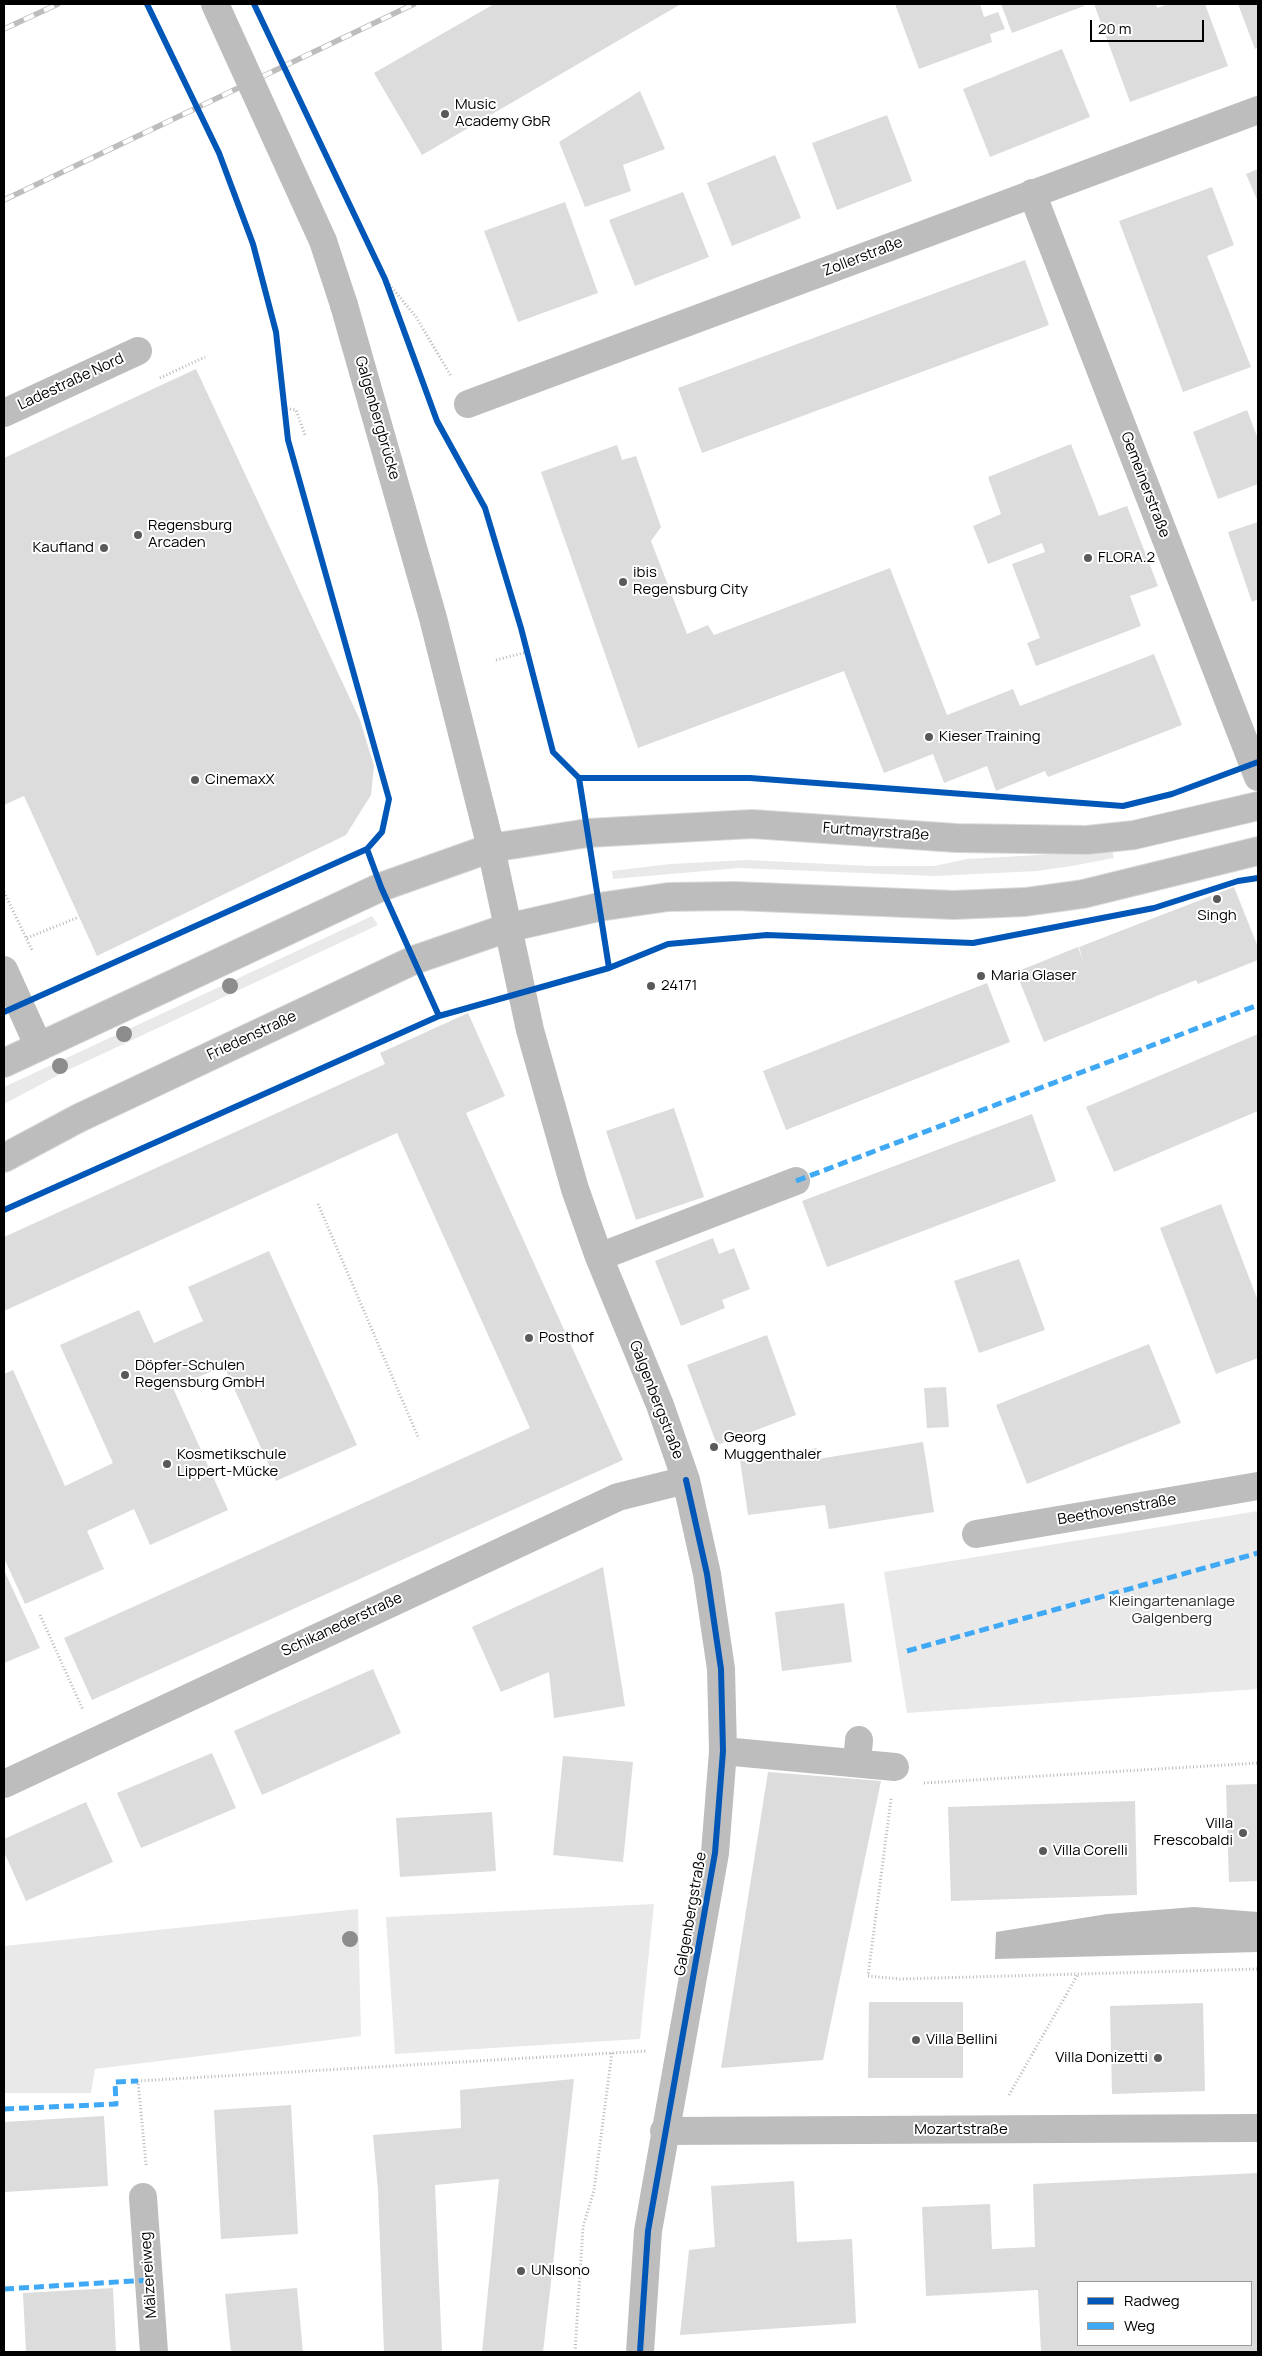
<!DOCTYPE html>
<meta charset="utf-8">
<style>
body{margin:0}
#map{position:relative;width:1262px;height:2356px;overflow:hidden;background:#fff;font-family:Manrope,sans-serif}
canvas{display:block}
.frame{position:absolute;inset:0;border:5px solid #000;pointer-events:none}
.legend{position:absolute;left:1077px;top:2281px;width:175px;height:65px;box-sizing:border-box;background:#fff;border:1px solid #999;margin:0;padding:6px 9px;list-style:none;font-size:15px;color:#000}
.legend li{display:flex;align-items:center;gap:10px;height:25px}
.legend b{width:25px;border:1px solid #999}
.scale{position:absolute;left:1090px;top:20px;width:114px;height:22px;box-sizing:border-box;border:2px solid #000;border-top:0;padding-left:6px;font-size:15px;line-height:18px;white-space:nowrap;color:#000;-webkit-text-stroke:4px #fff;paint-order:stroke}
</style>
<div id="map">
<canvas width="1262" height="2356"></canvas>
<div class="frame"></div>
<ul class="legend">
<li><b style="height:6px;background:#0057b8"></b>Radweg</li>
<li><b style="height:6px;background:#3fa9f5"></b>Weg</li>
</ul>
<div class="scale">20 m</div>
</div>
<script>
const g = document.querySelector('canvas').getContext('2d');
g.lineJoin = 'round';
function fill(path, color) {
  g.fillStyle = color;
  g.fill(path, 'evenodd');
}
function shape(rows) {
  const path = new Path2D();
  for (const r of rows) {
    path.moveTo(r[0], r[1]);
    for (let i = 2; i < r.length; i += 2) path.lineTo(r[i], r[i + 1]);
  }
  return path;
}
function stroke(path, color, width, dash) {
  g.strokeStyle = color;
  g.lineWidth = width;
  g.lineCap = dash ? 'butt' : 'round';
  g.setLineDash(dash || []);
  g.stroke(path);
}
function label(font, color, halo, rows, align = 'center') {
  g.font = font + ' Manrope,sans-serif';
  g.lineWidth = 4;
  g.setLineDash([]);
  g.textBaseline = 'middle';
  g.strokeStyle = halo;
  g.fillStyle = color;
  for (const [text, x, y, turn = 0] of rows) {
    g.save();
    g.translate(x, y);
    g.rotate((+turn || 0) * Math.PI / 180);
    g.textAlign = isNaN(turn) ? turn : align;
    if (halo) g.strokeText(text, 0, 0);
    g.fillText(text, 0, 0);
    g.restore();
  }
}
fill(shape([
 [1112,851,1114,858,1072,866,1037,871,935,876,739,868,613,879,612,871,670,864,747,860,870,866,934,866,967,859],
 [372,916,378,925,68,1070,4,1104,4,1087],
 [1258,1511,1258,1689,907,1713,884,1572],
 [654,1904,640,2039,395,2054,386,1917],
 [358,1909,361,2036,95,2069,91,2093,4,2093,4,1946]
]), '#e9e9e9');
fill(shape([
 [1194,1907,1258,1912,1258,1952,995,1959,996,1932,1107,1914]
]), '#bbb');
fill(shape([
 [494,4,681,4,422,155,374,73],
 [895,4,980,4,984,17,998,12,1005,29,990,34,992,42,919,69],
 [1001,4,1083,4,1084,6,1012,33],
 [1094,4,1156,4,1157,8,1169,4,1205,4,1228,66,1130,102],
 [1238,4,1258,4,1258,47,1255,49],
 [1062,49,1090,117,990,157,963,89],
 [640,91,665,149,623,165,631,191,585,207,559,142],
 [887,115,912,181,837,210,812,143],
 [775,155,801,218,732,246,707,183],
 [1258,169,1258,202,1246,174],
 [1212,187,1234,245,1207,256,1251,367,1183,392,1119,221],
 [683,192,709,257,635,286,609,220],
 [565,202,598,293,518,322,484,231],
 [1025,260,1049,325,702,453,678,388],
 [196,369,360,720,374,766,371,795,346,835,97,956,24,796,4,805,4,458],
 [1247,410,1258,439,1258,484,1218,499,1193,432],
 [1071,444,1099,516,1127,506,1158,586,1130,596,1141,626,1036,666,1027,643,1040,638,1012,564,1045,552,1042,543,988,564,973,526,1001,514,988,477],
 [617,445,622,460,636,456,661,527,651,541,687,634,708,625,714,635,890,568,947,715,1013,689,1020,706,1154,654,1182,725,1048,777,1045,771,996,791,987,766,944,783,933,754,884,773,844,671,638,748,541,472],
 [1258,522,1258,599,1252,602,1228,532],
 [1234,887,1258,947,1258,960,1198,984,1196,980,1044,1042,1016,972,1078,947,1084,963,1079,947],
 [987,983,1010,1042,786,1130,763,1071],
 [468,1013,505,1096,466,1113,623,1460,92,1700,64,1638,530,1428,397,1133,4,1311,4,1237,385,1064,380,1053],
 [1258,1034,1258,1111,1114,1172,1086,1107],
 [674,1108,704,1197,636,1220,606,1131],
 [1032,1114,1056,1181,827,1267,802,1201],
 [1221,1204,1258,1301,1258,1358,1216,1374,1160,1228],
 [713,1238,719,1254,734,1248,750,1289,722,1300,725,1308,681,1326,655,1261],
 [269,1251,357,1445,276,1481,224,1366,173,1388,228,1510,150,1545,134,1509,87,1531,104,1569,25,1604,4,1558,4,1374,13,1370,65,1486,113,1463,60,1345,139,1310,154,1343,203,1321,188,1287],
 [1019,1259,1045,1330,979,1353,954,1281],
 [767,1335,796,1415,717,1445,687,1365],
 [1149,1344,1181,1423,1027,1484,996,1405],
 [946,1387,949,1427,927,1428,924,1388],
 [923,1442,934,1512,829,1529,825,1505,748,1515,740,1460,817,1448,818,1459],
 [603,1567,625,1706,554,1718,549,1672,501,1692,472,1627],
 [4,1570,40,1648,4,1663],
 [844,1603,852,1662,782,1671,775,1612],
 [373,1669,401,1733,262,1795,234,1731],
 [212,1753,236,1808,141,1848,117,1793],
 [563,1756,633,1762,623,1862,553,1855],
 [768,1772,881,1781,823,2060,721,2068],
 [1258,1784,1258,1881,1229,1882,1226,1785],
 [1135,1801,1137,1895,951,1901,948,1807],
 [86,1802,113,1862,26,1901,4,1852,4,1839],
 [492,1812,496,1871,400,1877,396,1818],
 [869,2002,963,2002,963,2078,868,2078],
 [1203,2003,1205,2091,1112,2094,1110,2006],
 [574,2079,543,2352,482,2352,499,2179,435,2185,442,2352,384,2352,378,2190,373,2135,461,2128,460,2090],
 [291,2105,298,2234,221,2239,214,2110],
 [104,2116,108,2186,4,2192,4,2122],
 [1258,2173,1258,2352,1041,2352,1038,2290,926,2296,922,2207,990,2204,992,2249,1035,2247,1033,2184],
 [1078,2282,1251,2282,1251,2345,1078,2345],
 [794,2181,797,2242,852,2239,856,2323,680,2335,689,2250,715,2247,711,2186],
 [113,2288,116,2352,26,2352,23,2293],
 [297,2288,303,2352,231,2352,225,2294]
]), '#dcdcdc');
const major = shape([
 [4,1063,381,887,491,848,588,833,752,824,956,838,1087,840,1134,835,1258,806],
 [4,1158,79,1118,414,960,507,928,599,907,668,897,735,896,954,905,1025,902,1083,894,1258,851]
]);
stroke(major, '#dbdbdb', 30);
stroke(shape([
 [385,279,416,317,451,376],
 [160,378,205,357],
 [283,408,296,410,305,435],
 [496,660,527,652],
 [4,892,32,950],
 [27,938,79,917],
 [318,1204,419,1439],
 [40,1615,83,1710],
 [924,1783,1258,1763],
 [891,1799,868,1976,900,1979,1258,1969],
 [1009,2095,1078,1974],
 [146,2165,138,2081,647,2051],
 [575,2352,583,2227,594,2190,612,2052]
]), '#b8b8b8', 3, [1, 2.5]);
stroke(shape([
 [1032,193,1258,777],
 [344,305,433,618,491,848,530,1030,575,1189,599,1257,660,1405,686,1480,707,1574,721,1669,723,1751,715,1853,648,2231,640,2352],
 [468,404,1258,110],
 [4,413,138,351],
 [4,970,39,1047],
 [599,1257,796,1181],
 [976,1534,1258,1486],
 [723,1751,895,1767],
 [857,1763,859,1740],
 [4,1784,618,1497,686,1480],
 [664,2131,1258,2128],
 [143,2197,154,2352]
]), '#bdbdbd', 28);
stroke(major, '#bdbdbd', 28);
const rail = shape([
 [4,29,58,4],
 [4,200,414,4]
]);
stroke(rail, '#bdbdbd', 5.5);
stroke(rail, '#fff', 4, [11]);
stroke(shape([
 [215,4,323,241,344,305]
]), '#bdbdbd', 28);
stroke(shape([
 [796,1181,1258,1005],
 [907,1651,1258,1553],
 [4,2109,116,2104,115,2082,138,2081],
 [4,2289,149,2280]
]), '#3fa9f5', 5, [10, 5]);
stroke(shape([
 [254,4,385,279,437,421,485,508,521,628,553,752,579,778,750,778,1123,806,1172,794,1258,762],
 [579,778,609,968],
 [367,849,381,887,439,1016],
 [4,1012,367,849,382,832,389,799,288,440,276,332,253,244,219,153,147,4],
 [4,1210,439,1016,609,968,668,944,767,935,973,943,1154,908,1238,881,1258,878],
 [640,2352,648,2231,715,1853,723,1751,721,1669,707,1574,686,1480]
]), '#0057b8', 6);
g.fillStyle = '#8c8c8c';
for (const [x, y] of [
 [230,986],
 [124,1034],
 [60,1066],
 [350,1939]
]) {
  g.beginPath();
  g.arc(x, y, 8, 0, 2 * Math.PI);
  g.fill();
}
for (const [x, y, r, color] of [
 [445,114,5,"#595959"],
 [138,535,5,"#595959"],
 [104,548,5,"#595959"],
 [1088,558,5,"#595959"],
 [623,582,5,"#595959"],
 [929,737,5,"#595959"],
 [195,780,5,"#595959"],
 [1217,899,5,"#595959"],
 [981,976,5,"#595959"],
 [651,986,5,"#595959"],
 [529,1338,5,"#595959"],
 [125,1375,5,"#595959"],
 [714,1447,5,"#595959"],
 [167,1464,5,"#595959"],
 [1243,1833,5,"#595959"],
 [1043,1851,5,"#595959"],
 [916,2040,5,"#595959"],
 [1158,2058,5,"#595959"],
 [521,2271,5,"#595959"]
]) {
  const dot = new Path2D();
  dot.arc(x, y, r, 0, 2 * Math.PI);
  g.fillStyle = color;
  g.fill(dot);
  stroke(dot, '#fff', 2);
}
label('15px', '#000', '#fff', [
 ["Music",455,105],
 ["Academy GbR",455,122],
 ["Regensburg",148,526],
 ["Arcaden",148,543],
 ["Kaufland",94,548,"right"],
 ["FLORA.2",1098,558],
 ["ibis",633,573],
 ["Regensburg City",633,590],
 ["Kieser Training",939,737],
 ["CinemaxX",205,780],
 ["Singh",1217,916,"center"],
 ["Maria Glaser",991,976],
 ["24171",661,986],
 ["Posthof",539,1338],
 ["Döpfer-Schulen",135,1366],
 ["Regensburg GmbH",135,1383],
 ["Georg",724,1438],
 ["Muggenthaler",724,1455],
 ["Kosmetikschule",177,1455],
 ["Lippert-Mücke",177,1472],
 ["Villa",1233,1824,"right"],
 ["Frescobaldi",1233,1841,"right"],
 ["Villa Corelli",1053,1851],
 ["Villa Bellini",926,2040],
 ["Villa Donizetti",1148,2058,"right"],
 ["UNIsono",531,2271]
], 'left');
label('15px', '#000', '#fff', [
 ["Zollerstraße",863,257,-21],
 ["Ladestraße Nord",71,382,-25],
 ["Galgenbergbrücke",377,418,74],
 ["Gemeinerstraße",1145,485,69],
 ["Furtmayrstraße",876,832,4],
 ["Friedenstraße",252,1036,-25],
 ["Galgenbergstraße",656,1400,69],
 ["Beethovenstraße",1117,1510,-10],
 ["Schikanederstraße",342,1625,-25],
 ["Galgenbergstraße",691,1914,-80],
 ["Mozartstraße",961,2130],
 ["Mälzereiweg",149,2275,-94]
]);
label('15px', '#2e2e2e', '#fff', [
 ["Kleingartenanlage",1172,1602],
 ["Galgenberg",1172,1619]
]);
</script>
